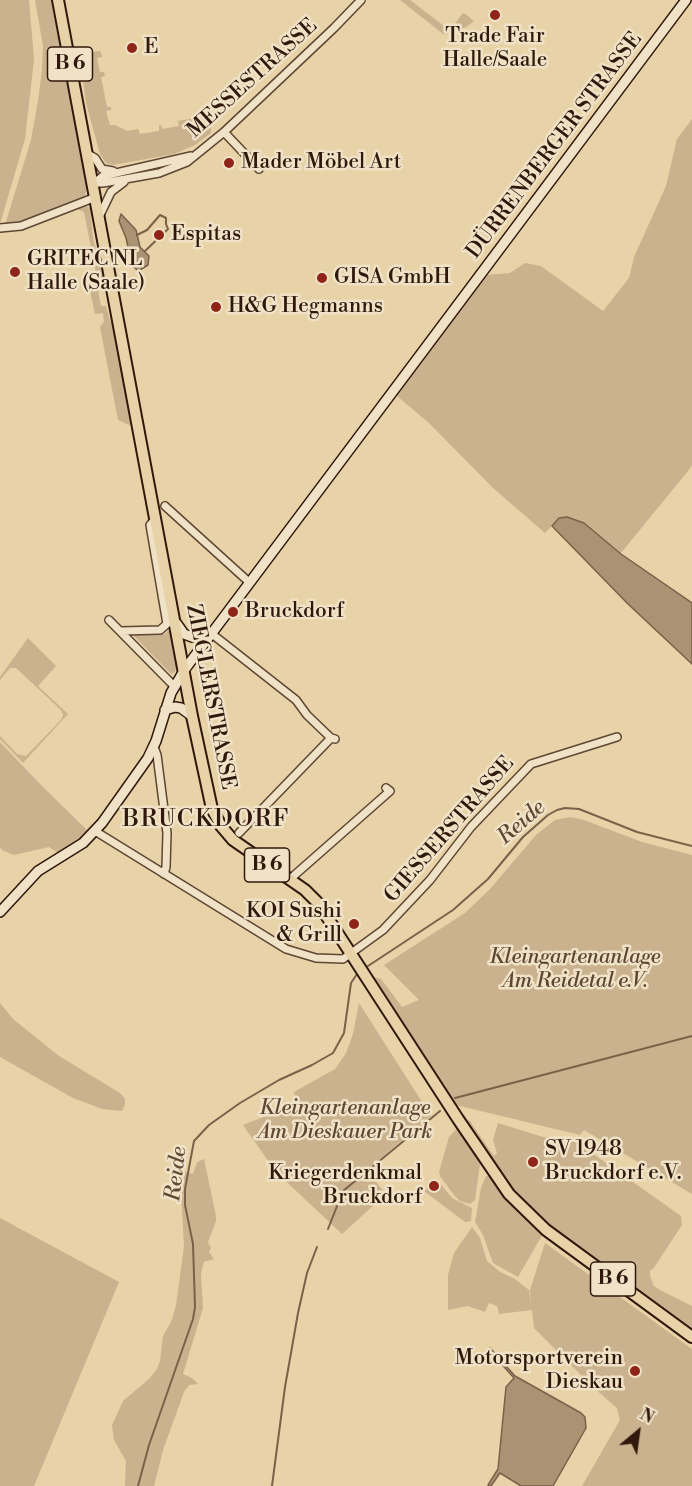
<!DOCTYPE html>
<meta charset="utf-8">
<style>
body{margin:0}
#map{position:relative;width:692px;height:1486px;overflow:hidden;background:#e8d2a7;font-family:"Libre Bodoni",serif}
canvas{display:block}
.north{position:absolute;left:608px;top:1402px;width:60px;height:60px;-webkit-text-stroke:4px #f0e2c6;paint-order:stroke;rotate:29deg;font-size:16px;font-weight:700;line-height:24px;text-align:center;color:#30180c}
.north::after{content:'';display:block;margin:auto;width:21px;height:27px;background:#30180c;clip-path:polygon(50% 0,100% 100%,50% 72%,0 100%)}
</style>
<div id="map">
<canvas width="692" height="1486"></canvas>
<div class="north">N</div>
</div>
<script>
const g = document.querySelector('canvas').getContext('2d');
g.lineJoin = 'round';
function fill(path, color) {
  g.fillStyle = color;
  g.fill(path, 'evenodd');
}
function shape(rows) {
  const path = new Path2D();
  for (const r of rows) {
    path.moveTo(r[0], r[1]);
    for (let i = 2; i < r.length; i += 2) path.lineTo(r[i], r[i + 1]);
  }
  return path;
}
function stroke(path, color, width, dash) {
  g.strokeStyle = color;
  g.lineWidth = width;
  g.lineCap = dash ? 'butt' : 'round';
  g.setLineDash(dash || []);
  g.stroke(path);
}
function label(font, color, halo, rows, align = 'center') {
  g.font = font + ' "Libre Bodoni",serif';
  g.lineWidth = 5;
  g.setLineDash([]);
  g.textBaseline = 'middle';
  g.strokeStyle = halo;
  g.fillStyle = color;
  for (const [text, x, y, turn = 0] of rows) {
    g.save();
    g.translate(x, y);
    g.rotate((+turn || 0) * Math.PI / 180);
    g.textAlign = isNaN(turn) ? turn : align;
    if (halo) g.strokeText(text, 0, 0);
    g.fillText(text, 0, 0);
    g.restore();
  }
}
fill(shape([
 [0,0,29,0,34,59,25,139,0,224],
 [35,0,51,0,87,188,85,196,79,200,28,220,5,225,31,140,38,101,42,70,43,46],
 [400,0,410,0,448,29,451,29,462,14,464,13,474,21,466,27,447,34,443,34],
 [99,51,101,52,102,57,97,58,100,72,104,72,105,76,101,77,107,107,111,107,111,110,106,111,110,125,115,125,127,131,138,129,140,134,159,131,159,125,161,125,162,129,179,126,178,121,201,117,205,118,211,128,211,133,195,145,174,154,113,165,106,163,100,154,86,103,80,58,86,53],
 [692,119,692,466,621,553,584,523,559,518,545,533,492,487,429,423,397,396,398,392,485,275,510,273,525,263,541,266,603,311,629,278,634,257,666,186,677,139],
 [84,205,90,208,93,238,105,284,102,289,98,290,101,306,106,306,110,321,114,328,132,426,118,420,100,327,104,322,103,313,95,314,90,291,99,289,84,212,75,208],
 [170,629,177,665,175,672,171,674,134,636,137,634,165,634],
 [28,638,56,666,38,686,68,714,23,763,0,739,0,736,17,754,26,756,61,720,63,715,61,710,16,668,10,668,0,680,0,677],
 [0,742,42,786,90,833,63,851,57,852,49,847,14,855,2,850,0,847],
 [570,817,584,820,642,842,692,855,692,1194,584,1130,580,1135,456,1105,373,977,381,979,402,1007,419,1000,384,965,465,913,490,889,536,835,555,820],
 [0,1003,13,1019,59,1056,120,1093,125,1099,125,1105,122,1111,102,1109,73,1098,0,1057],
 [359,1003,431,1116,370,1167,378,1185,386,1194,342,1234,276,1172,243,1125,297,1104,294,1092,335,1069,346,1053,353,1034],
 [469,1120,494,1156,497,1153,493,1140,498,1123,543,1137,575,1141,681,1216,682,1225,653,1269,650,1270,650,1276,654,1286,662,1291,692,1306,692,1332,541,1220,511,1189,466,1123],
 [457,1128,480,1164,475,1200,470,1204,460,1201,454,1195,440,1176,439,1172,449,1137],
 [204,1159,216,1216,216,1221,208,1242,211,1248,209,1252,214,1259,204,1262,201,1273,203,1308,183,1374,192,1378,198,1384,189,1385,184,1392,163,1450,154,1486,125,1486,126,1461,114,1440,112,1425,123,1401,150,1378,157,1369,160,1361,163,1336,172,1320,176,1305,184,1246,181,1192,183,1171,193,1174,197,1162],
 [486,1176,490,1176,544,1232,518,1277,493,1263,483,1235,475,1222,481,1188],
 [435,1180,439,1182,452,1198,472,1208,471,1221,465,1222,424,1191],
 [0,1218,119,1282,34,1486,0,1486],
 [472,1227,480,1238,487,1261,500,1272,515,1279,529,1290,531,1305,530,1290,545,1243,692,1349,692,1486,582,1486,620,1420,617,1408,594,1388,534,1328,532,1310,499,1314,497,1306,489,1303,485,1312,468,1306,448,1310,448,1275,454,1253]
]), '#c9b28d');
const water = shape([
 [121,214,136,230,140,247,149,256,148,265,140,270,137,270,132,265,126,238,119,221,121,214],
 [567,517,584,523,621,554,692,603,692,664,628,604,552,526,559,518,567,517],
 [490,1348,515,1376,581,1413,585,1417,586,1428,553,1486,521,1486,500,1473,491,1486,488,1485,498,1469,506,1387,514,1378,488,1349,490,1348]
]);
fill(water, '#a99372');
stroke(water, '#796249', 1.5);
stroke(shape([
 [137,235,147,230,160,215,166,218,166,224,168,229,145,251],
 [368,966,453,910,488,879,523,837,548,815,557,810,565,808,579,809,637,832,692,846],
 [455,1098,692,1036],
 [328,1229,343,1191,440,1111],
 [138,1486,149,1445,193,1319,195,1307,193,1244,185,1205,185,1189,194,1141,209,1125,240,1103,279,1080,312,1065,333,1053,344,1033,351,983,357,974],
 [272,1486,285,1387,298,1313,307,1273,317,1247]
]), '#796249', 2);
const street = shape([
 [224,132,259,169],
 [88,154,95,158,102,169,113,171],
 [94,183,103,183,159,173,187,162,224,132,334,28,361,0],
 [94,183,103,176,191,156],
 [100,215,111,192,124,182],
 [0,228,21,226,96,197],
 [165,506,250,583],
 [109,620,174,686],
 [121,631,160,630,167,624,150,525,156,518],
 [212,634,296,700,307,715,331,738,335,739],
 [154,747,157,755,167,833,166,867,164,874],
 [95,831,286,949,316,958,343,959,383,930,430,880,471,827,531,764,617,737],
 [239,833,331,738],
 [289,880,390,791,386,788]
]);
const secondary = shape([
 [177,624,184,634,192,637,211,635],
 [165,710,175,707,181,708,192,716],
 [0,912,38,871,83,843,102,823,148,758,156,741,171,693,185,669,686,0]
]);
const primary = shape([
 [58,0,192,716,212,809,221,826,233,840,305,890,318,903,458,1119,509,1194,546,1230,692,1337]
]);
stroke(street, '#5e4633', 10);
stroke(secondary, '#30180c', 12);
stroke(primary, '#30180c', 14);
stroke(street, '#f0e2c6', 7);
stroke(secondary, '#f0e2c6', 9);
stroke(primary, '#e8d2a7', 10);
for (const [x, y, r, color] of [
 [495,15,6,"#8f2418"],
 [132,48,6,"#8f2418"],
 [229,163,6,"#8f2418"],
 [159,235,6,"#8f2418"],
 [15,272,6,"#8f2418"],
 [322,278,6,"#8f2418"],
 [216,307,6,"#8f2418"],
 [233,612,6,"#8f2418"],
 [354,924,6,"#8f2418"],
 [533,1162,6,"#8f2418"],
 [434,1186,6,"#8f2418"],
 [635,1371,6,"#8f2418"]
]) {
  const dot = new Path2D();
  dot.arc(x, y, r, 0, 2 * Math.PI);
  g.fillStyle = color;
  g.fill(dot);
  stroke(dot, '#f0e2c6', 2);
}
for (const [x, y, w] of [
 [70,64,45],
 [267,865,45],
 [613,1279,45]
]) {
  const box = new Path2D();
  box.roundRect(x - w / 2, y - 17, w, 34, 4.5);
  g.fillStyle = '#f0e2c6';
  g.fill(box);
  stroke(box, '#30180c', 1.5);
}
label('bold 20px', '#30180c', null, [
 ["B 6",70,64],
 ["B 6",267,865],
 ["B 6",613,1279]
]);
label('21px', '#30180c', '#f0e2c6', [
 ["Trade Fair",495,37,"center"],
 ["Halle/Saale",495,61,"center"],
 ["E",144,48],
 ["Mader Möbel Art",241,163],
 ["Espitas",171,235],
 ["GRITEC NL",27,260],
 ["Halle (Saale)",27,284],
 ["GISA GmbH",334,278],
 ["H&G Hegmanns",228,307],
 ["Bruckdorf",245,612],
 ["KOI Sushi",342,912,"right"],
 ["& Grill",342,936,"right"],
 ["SV 1948",545,1150],
 ["Bruckdorf e.V.",545,1174],
 ["Kriegerdenkmal",422,1174,"right"],
 ["Bruckdorf",422,1198,"right"],
 ["Motorsportverein",623,1359,"right"],
 ["Dieskau",623,1383,"right"]
], 'left');
label('21px', '#30180c', '#f0e2c6', [
 ["MESSESTRASSE",253,79,-42],
 ["DÜRRENBERGER STRASSE",555,146,-53],
 ["ZIEGLERSTRASSE",210,697,79],
 ["GIESSERSTRASSE",450,830,-49]
]);
label('italic 21px', '#5e4633', '#f0e2c6', [
 ["Kleingartenanlage",575,958],
 ["Am Reidetal e.V.",575,982],
 ["Kleingartenanlage",345,1109],
 ["Am Dieskauer Park",345,1133]
]);
label('italic 22px', '#604935', '#f0e2c6', [
 ["Reide",522,823,-41],
 ["Reide",177,1174,-83]
]);
g.letterSpacing = '1.5px';
label('24px', '#30180c', '#f0e2c6', [
 ["BRUCKDORF",206,820]
]);
g.letterSpacing = '0px';
</script>
